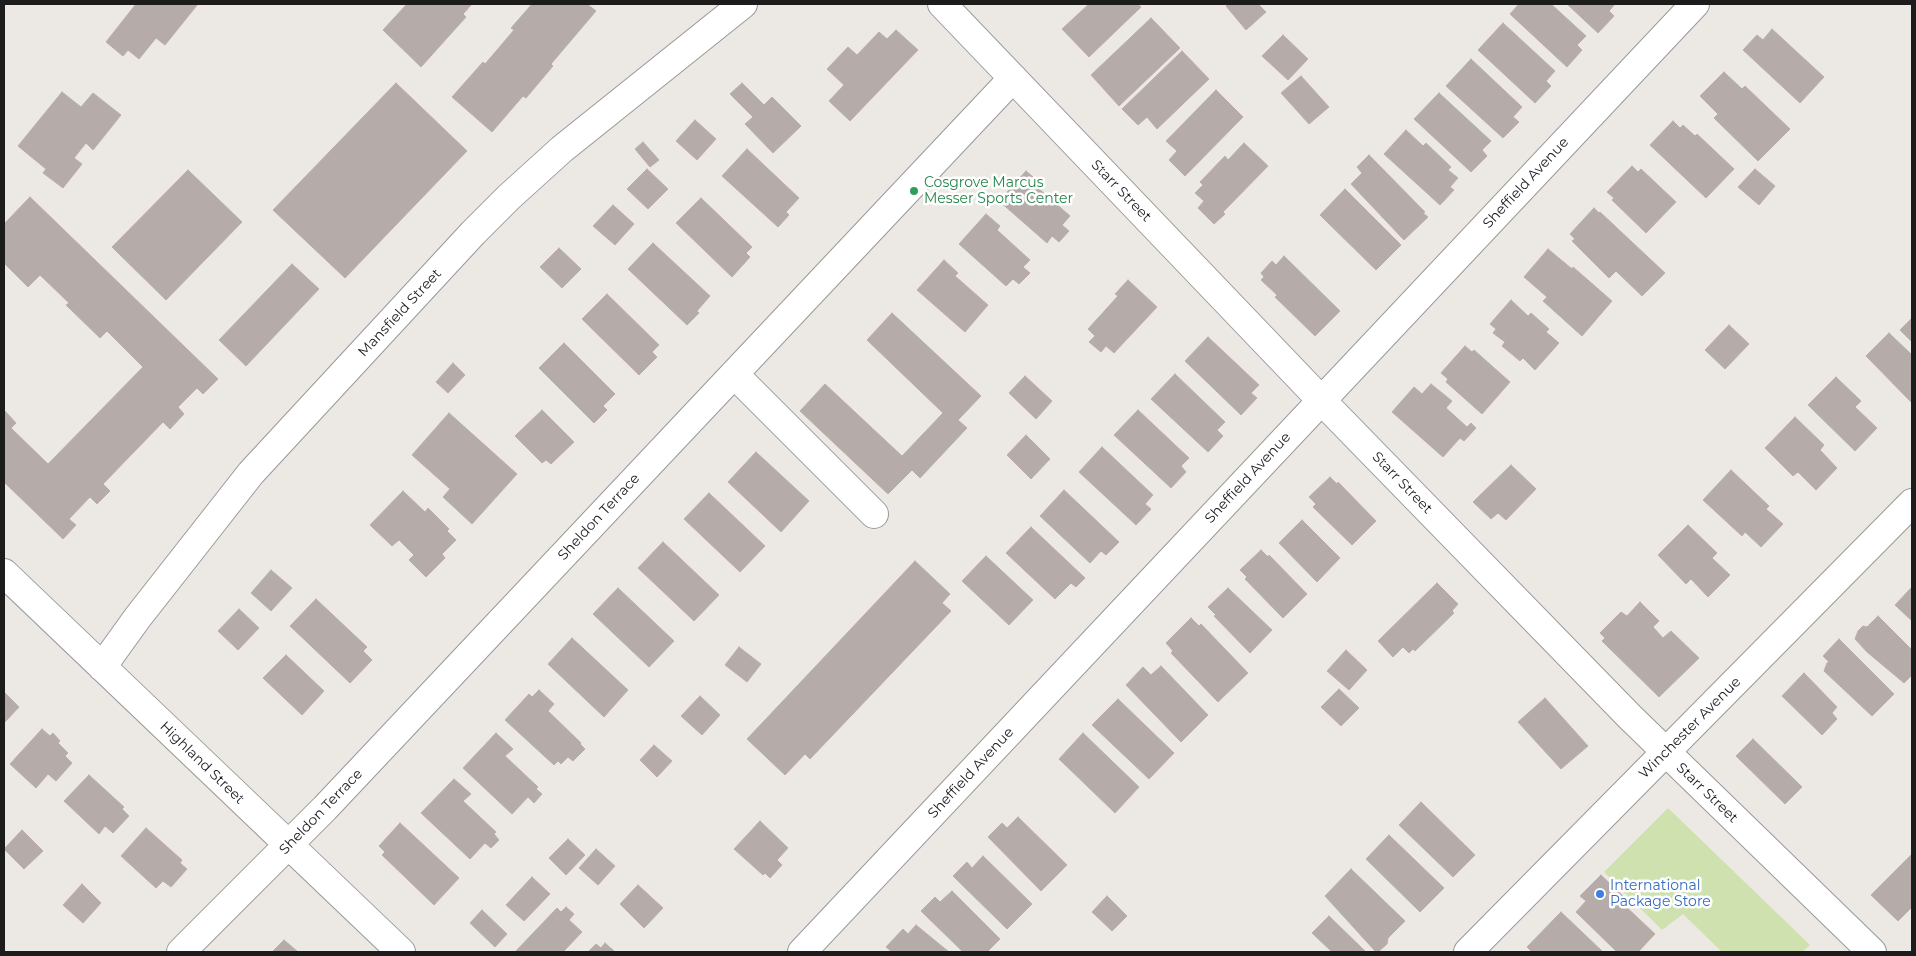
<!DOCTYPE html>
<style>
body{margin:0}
#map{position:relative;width:1916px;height:956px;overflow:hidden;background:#ece8e3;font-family:Montserrat,sans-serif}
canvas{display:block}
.frame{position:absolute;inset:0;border:5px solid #1c1c1c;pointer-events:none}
</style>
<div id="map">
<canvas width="1916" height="956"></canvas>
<div class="frame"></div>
</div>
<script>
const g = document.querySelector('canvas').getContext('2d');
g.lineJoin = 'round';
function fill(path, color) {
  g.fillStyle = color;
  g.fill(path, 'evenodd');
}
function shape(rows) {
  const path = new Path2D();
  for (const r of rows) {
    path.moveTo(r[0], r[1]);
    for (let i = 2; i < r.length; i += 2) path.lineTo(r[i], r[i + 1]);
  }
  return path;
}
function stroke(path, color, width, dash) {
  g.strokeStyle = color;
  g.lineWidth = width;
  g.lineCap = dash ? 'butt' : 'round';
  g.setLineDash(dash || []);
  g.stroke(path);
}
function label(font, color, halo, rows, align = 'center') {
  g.font = font + ' Montserrat,sans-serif';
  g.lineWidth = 5;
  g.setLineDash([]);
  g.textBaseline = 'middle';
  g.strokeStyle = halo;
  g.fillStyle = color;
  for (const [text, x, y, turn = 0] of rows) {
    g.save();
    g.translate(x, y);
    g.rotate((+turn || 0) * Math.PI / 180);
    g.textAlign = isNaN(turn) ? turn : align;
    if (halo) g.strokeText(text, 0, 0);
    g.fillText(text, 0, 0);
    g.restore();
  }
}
fill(shape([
 [1668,808,1810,945,1802,952,1722,952,1683,914,1662,930,1604,872]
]), '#cfe1ae');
const building = shape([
 [136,4,198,4,165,45,156,38,139,59,128,50,123,56,106,42,136,4],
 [407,4,472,4,463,14,466,17,421,67,383,30,407,4],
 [532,4,587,4,596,11,551,64,553,66,526,98,523,96,492,132,452,97,483,62,485,64,514,30,511,28,532,4],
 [1089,4,1137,4,1141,7,1089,57,1062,29,1089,4],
 [1228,4,1258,4,1266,12,1246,30,1226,6,1228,4],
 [1519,4,1551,4,1586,36,1577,45,1582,50,1567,67,1510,14,1519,4],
 [1567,4,1615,4,1609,11,1614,16,1598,33,1567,4],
 [1151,18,1180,48,1119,106,1091,75,1151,18],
 [1503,23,1555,71,1546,81,1551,86,1535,103,1478,50,1503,23],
 [1772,29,1824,77,1800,103,1743,50,1757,35,1763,40,1772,29],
 [896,30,918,50,850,121,829,101,844,85,827,69,848,47,857,55,879,32,887,39,896,30],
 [1283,35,1308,59,1288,80,1262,56,1283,35],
 [1182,51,1209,79,1157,129,1147,117,1138,125,1122,109,1182,51],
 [1471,59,1522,107,1513,117,1519,122,1503,138,1446,86,1471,59],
 [1724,72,1742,89,1745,86,1790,129,1758,161,1714,118,1718,114,1700,96,1724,72],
 [1301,76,1329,107,1309,124,1281,93,1301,76],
 [396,83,467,151,345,278,273,210,396,83],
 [742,83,764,105,772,97,801,126,773,153,745,124,753,117,730,94,742,83],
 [1216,90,1243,117,1185,176,1169,160,1177,151,1166,141,1216,90],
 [62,92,81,107,93,93,121,115,93,150,86,143,74,158,82,164,63,188,43,173,46,169,18,146,62,92],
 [1439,93,1491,141,1482,150,1487,156,1471,172,1414,119,1439,93],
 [695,120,716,139,697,160,676,141,695,120],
 [1673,121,1680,128,1683,125,1695,136,1697,134,1734,169,1706,198,1650,145,1673,121],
 [1406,130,1423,146,1426,143,1451,167,1448,170,1458,178,1450,187,1454,190,1440,205,1384,154,1406,130],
 [643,142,659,160,650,167,635,149,643,142],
 [1244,143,1268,166,1223,212,1225,214,1214,224,1198,208,1204,201,1195,193,1203,185,1200,182,1225,156,1228,160,1244,143],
 [747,149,799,198,786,212,789,215,778,227,722,176,747,149],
 [1369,155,1425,212,1423,213,1428,217,1404,240,1351,184,1362,173,1357,167,1369,155],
 [1632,166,1638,172,1641,169,1676,202,1646,233,1612,200,1614,198,1607,192,1632,166],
 [647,169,668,189,648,209,627,189,647,169],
 [1755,169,1775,186,1759,205,1738,187,1755,169],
 [188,170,242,222,166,300,112,247,188,170],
 [1026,171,1040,183,1037,187,1070,216,1062,225,1069,231,1059,242,1052,236,1047,243,999,201,1026,171],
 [1345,189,1401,245,1376,270,1320,215,1345,189],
 [30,197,218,379,203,394,197,388,178,407,184,414,170,429,163,422,103,484,110,491,97,504,90,497,69,519,76,525,63,539,4,482,4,410,16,423,11,428,48,464,143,367,107,331,100,338,66,305,69,303,40,275,28,287,4,263,4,224,30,197],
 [701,198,752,247,746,253,750,257,732,277,676,223,701,198],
 [613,205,634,224,615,245,593,226,613,205],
 [1594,208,1599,213,1600,212,1665,273,1642,296,1616,271,1609,278,1572,241,1575,239,1570,234,1594,208],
 [986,214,1000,226,997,230,1030,260,1023,267,1030,273,1019,284,1013,279,1006,286,959,244,986,214],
 [653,243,710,296,697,311,699,313,687,325,628,269,653,243],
 [559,248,581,269,562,288,540,267,559,248],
 [1548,249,1572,269,1573,267,1612,301,1582,336,1543,301,1547,297,1524,277,1548,249],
 [1284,256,1340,311,1315,336,1275,297,1277,295,1261,280,1264,277,1261,273,1272,261,1276,265,1284,256],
 [944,260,958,273,955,276,988,305,965,332,917,290,944,260],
 [292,264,319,289,246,366,219,340,292,264],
 [1128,280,1157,307,1114,353,1106,346,1101,352,1089,342,1095,336,1088,329,1118,296,1115,294,1128,280],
 [607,294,659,345,652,352,657,357,639,375,582,319,607,294],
 [1511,300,1528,316,1531,313,1549,329,1546,332,1559,343,1535,370,1523,358,1520,361,1502,346,1505,342,1493,333,1496,329,1490,324,1511,300],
 [892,313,981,396,958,420,967,428,920,478,912,470,888,494,800,411,825,384,902,456,943,413,867,340,892,313],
 [1912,318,1912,342,1900,330,1912,318],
 [1729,325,1749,344,1725,369,1705,350,1729,325],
 [1889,333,1912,355,1912,403,1866,356,1889,333],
 [1208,337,1259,385,1251,393,1257,398,1241,415,1185,361,1208,337],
 [564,343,615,394,603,406,607,410,594,423,539,368,564,343],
 [1465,346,1472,352,1474,350,1510,382,1482,414,1446,382,1448,379,1441,373,1465,346],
 [453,363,465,375,448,393,436,382,453,363],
 [1175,374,1225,422,1217,430,1223,436,1208,452,1151,399,1175,374],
 [1025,376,1052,401,1036,419,1009,393,1025,376],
 [1836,377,1861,401,1855,407,1877,428,1855,451,1808,405,1836,377],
 [1431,384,1452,401,1446,408,1467,427,1471,423,1476,428,1464,441,1460,438,1443,457,1392,412,1414,387,1422,394,1431,384],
 [542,410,574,442,551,464,546,460,542,463,515,436,542,410],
 [1138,410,1189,458,1181,466,1186,472,1171,488,1114,435,1138,410],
 [449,413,517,474,472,524,443,497,450,489,412,455,449,413],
 [1795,417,1824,445,1820,450,1837,468,1816,490,1798,472,1793,476,1765,448,1795,417],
 [1026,435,1050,459,1031,479,1007,455,1026,435],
 [1102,447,1153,495,1145,504,1151,509,1136,525,1079,472,1102,447],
 [756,452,809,501,781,532,728,482,756,452],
 [1511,465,1536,489,1506,520,1498,513,1491,519,1473,502,1511,465],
 [1731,470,1769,506,1766,509,1783,524,1761,547,1745,532,1742,536,1703,500,1731,470],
 [1330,477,1337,484,1338,482,1376,521,1352,545,1313,507,1316,504,1309,497,1330,477],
 [1064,490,1119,542,1106,555,1101,551,1090,563,1040,516,1064,490],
 [403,491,425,512,428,508,449,529,447,531,456,540,442,554,445,558,426,577,409,560,414,555,399,540,392,546,370,525,403,491],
 [709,493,765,546,740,572,684,519,709,493],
 [1302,520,1340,558,1317,582,1279,543,1302,520],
 [1688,525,1717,553,1712,558,1730,575,1708,597,1691,579,1686,584,1658,555,1688,525],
 [1031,527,1085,578,1076,587,1071,583,1055,599,1006,553,1031,527],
 [663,542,719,595,694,621,638,568,663,542],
 [1261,550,1268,557,1269,555,1307,594,1283,618,1245,579,1247,577,1240,570,1261,550],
 [986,556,1033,600,1009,625,962,581,986,556],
 [915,561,950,594,942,603,951,611,810,759,805,754,785,775,747,739,915,561],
 [271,570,292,588,271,611,251,593,271,570],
 [1437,583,1458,604,1452,611,1454,613,1415,651,1413,649,1409,653,1403,647,1393,657,1378,641,1437,583],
 [1912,587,1912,621,1895,605,1912,587],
 [618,588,674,641,649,667,593,614,618,588],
 [1228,588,1272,630,1250,653,1214,616,1216,615,1208,607,1228,588],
 [316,599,367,647,363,651,372,660,350,683,290,626,316,599],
 [1640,602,1659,621,1653,627,1663,638,1671,631,1699,658,1659,697,1602,641,1605,638,1600,633,1621,612,1627,616,1640,602],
 [239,609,259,628,238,650,218,631,239,609],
 [1878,616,1912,650,1912,675,1904,683,1867,652,1855,639,1858,631,1863,626,1867,627,1878,616],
 [1191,618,1199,626,1201,624,1248,673,1218,702,1171,653,1173,651,1166,643,1191,618],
 [572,638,628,690,604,717,548,664,572,638],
 [1839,639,1894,694,1872,716,1824,671,1827,663,1829,662,1823,656,1839,639],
 [739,647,761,664,747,682,725,665,739,647],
 [1346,650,1367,670,1349,690,1327,671,1346,650],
 [286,655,324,691,302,715,263,678,286,655],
 [1161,666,1208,715,1181,742,1126,685,1143,667,1151,675,1161,666],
 [1804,673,1837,707,1832,713,1837,719,1822,735,1782,696,1804,673],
 [1339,689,1359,708,1341,726,1321,707,1339,689],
 [539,690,554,704,548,711,581,743,580,744,585,749,573,761,568,757,561,764,558,761,554,765,505,720,529,694,532,697,539,690],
 [4,692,19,707,4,723,4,692],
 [700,696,720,715,702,735,681,716,700,696],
 [1545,698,1588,746,1561,769,1518,722,1545,698],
 [1118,699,1174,753,1149,779,1092,725,1118,699],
 [42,729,50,736,53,733,60,741,58,743,68,753,65,756,72,763,56,781,48,774,36,788,10,764,42,729],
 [496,733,513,749,505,756,538,787,536,789,542,794,534,803,528,797,512,814,463,768,496,733],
 [1083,733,1139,787,1115,813,1059,759,1083,733],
 [1753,739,1802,787,1785,804,1736,756,1753,739],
 [654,745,672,761,657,777,640,760,654,745],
 [89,775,124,807,122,809,129,816,113,833,105,826,99,834,64,801,89,775],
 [454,779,471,794,463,801,496,832,494,834,499,840,491,848,485,843,470,859,421,813,454,779],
 [1421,802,1475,855,1453,877,1399,825,1421,802],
 [1018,817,1067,865,1041,891,988,837,1002,823,1007,828,1018,817],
 [760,821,788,848,777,860,782,865,770,878,765,873,763,875,734,849,760,821],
 [400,823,459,878,434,905,382,855,385,852,379,846,400,823],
 [146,828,182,860,180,863,187,869,171,887,163,881,156,888,121,856,146,828],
 [22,830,43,851,24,869,4,849,22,830],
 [1389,835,1444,888,1420,912,1366,859,1389,835],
 [568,839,585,855,566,875,549,858,568,839],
 [596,849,615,866,598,885,579,868,596,849],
 [1912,854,1912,907,1898,921,1871,895,1912,854],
 [983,856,1032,904,1007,929,953,876,967,862,972,868,983,856],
 [1351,869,1405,921,1388,938,1387,944,1378,952,1376,952,1325,896,1351,869],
 [1601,875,1625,898,1621,902,1655,934,1638,952,1617,952,1576,912,1586,901,1580,896,1601,875],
 [532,877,550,894,524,921,506,905,532,877],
 [82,884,101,903,83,923,63,905,82,884],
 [638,885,663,908,644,928,620,904,638,885],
 [952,891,1000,939,987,952,963,952,921,911,935,897,940,902,952,891],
 [1107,896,1127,916,1112,931,1092,912,1107,896],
 [566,907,574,914,569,920,582,932,563,952,515,952,557,908,561,912,566,907],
 [482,910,507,934,495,947,470,923,482,910],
 [1561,912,1603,952,1532,952,1527,947,1561,912],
 [1329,916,1366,952,1332,952,1312,933,1329,916],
 [916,925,949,952,892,952,886,947,903,929,908,934,916,925],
 [284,940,298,952,272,952,284,940],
 [605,943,614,951,612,952,588,952,596,944,601,948,605,943]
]);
fill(building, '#b5aca9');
stroke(building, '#bcada7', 1);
const minor = shape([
 [942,4,1321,400,1630,717,1872,952],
 [734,374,874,514],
 [4,573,401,952],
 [102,667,138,617,251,473,473,233,509,197,562,149,743,4],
 [181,952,325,808,1013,78],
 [802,952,1695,4],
 [1468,952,1912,503]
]);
stroke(minor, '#999', 30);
stroke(minor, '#fff', 28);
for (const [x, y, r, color] of [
 [914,191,5,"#2e9e5b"],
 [1600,894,5,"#3f7fe0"]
]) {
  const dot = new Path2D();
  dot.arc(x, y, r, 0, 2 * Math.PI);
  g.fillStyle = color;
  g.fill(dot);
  stroke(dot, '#fff', 2);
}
label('14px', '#27864d', '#fff', [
 ["Cosgrove Marcus",924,183],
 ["Messer Sports Center",924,199]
], 'left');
label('14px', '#1c1c1c', '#fff', [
 ["Sheffield Avenue",1526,183,-47],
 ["Starr Street",1121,191,46],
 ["Mansfield Street",400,313,-47],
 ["Sheffield Avenue",1248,478,-47],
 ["Starr Street",1402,483,46],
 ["Sheldon Terrace",599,517,-47],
 ["Winchester Avenue",1690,728,-45],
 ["Highland Street",202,763,44],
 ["Sheffield Avenue",971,773,-47],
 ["Starr Street",1707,793,44],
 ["Sheldon Terrace",321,812,-46]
]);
label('14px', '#366cbe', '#fff', [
 ["International",1610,886],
 ["Package Store",1610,902]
], 'left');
</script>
